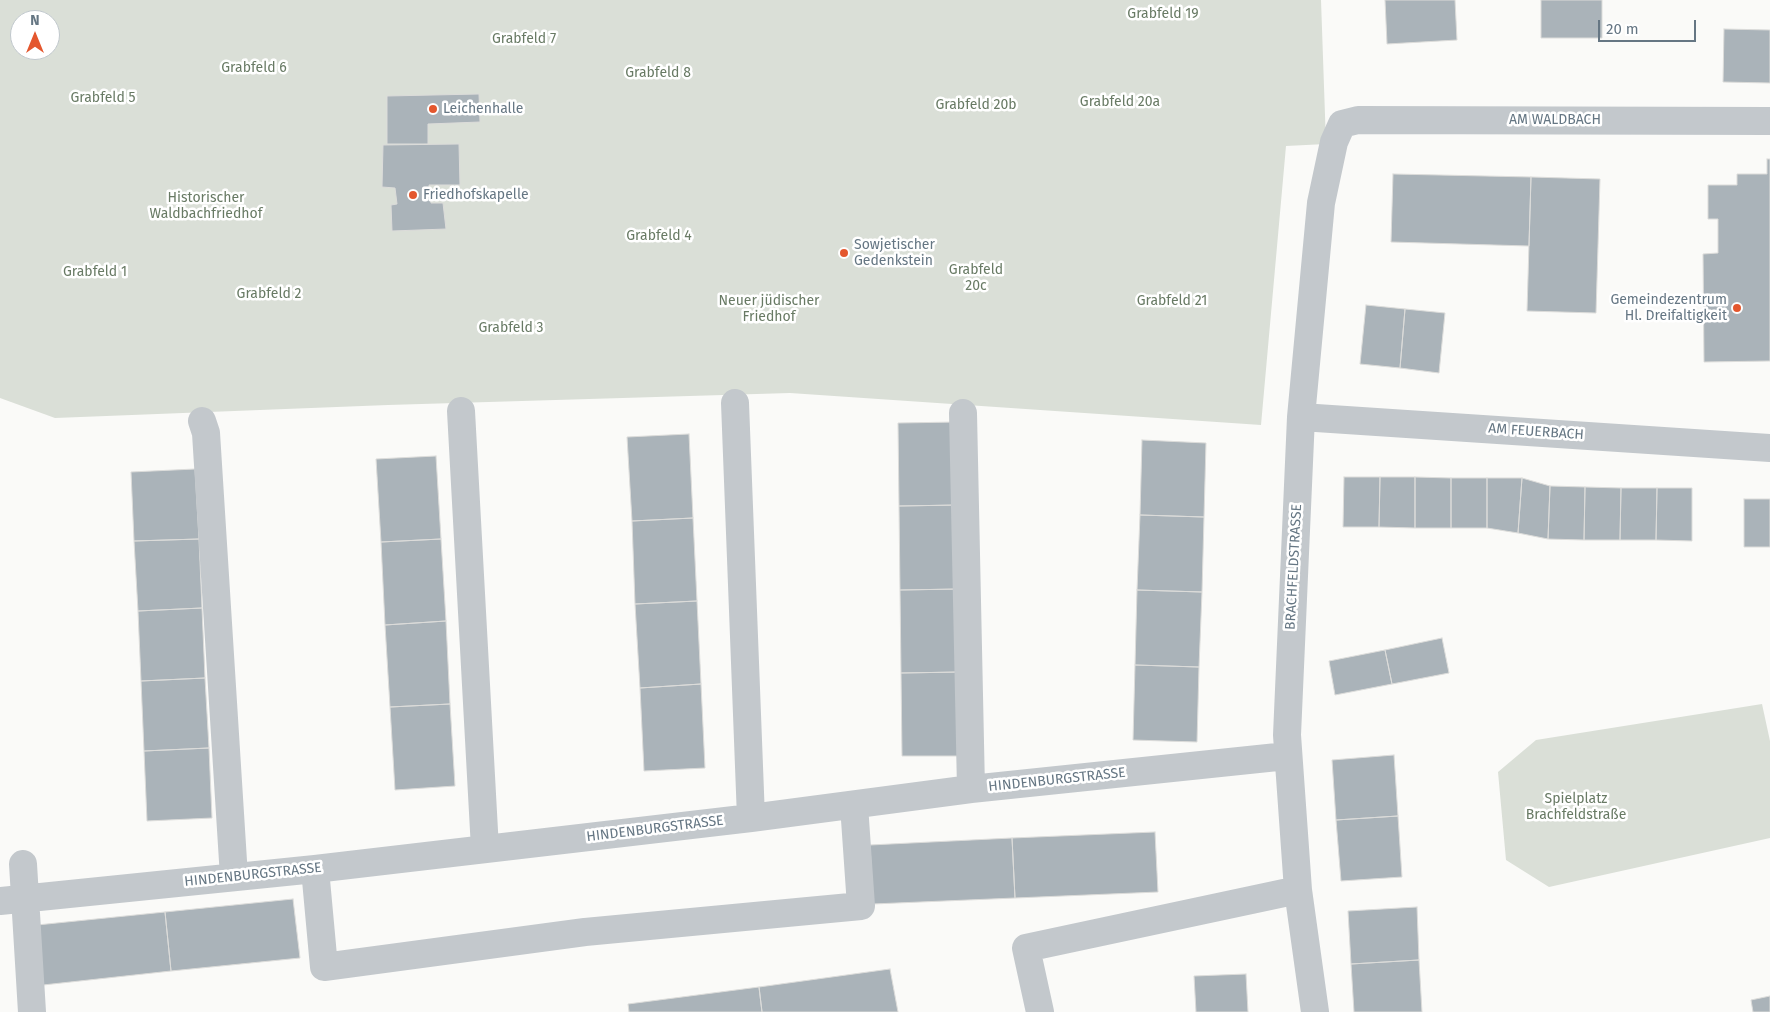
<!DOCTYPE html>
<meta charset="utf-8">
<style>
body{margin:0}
#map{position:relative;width:1770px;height:1012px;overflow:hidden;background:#fafaf8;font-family:"Fira Sans",sans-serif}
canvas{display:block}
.north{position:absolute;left:10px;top:10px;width:50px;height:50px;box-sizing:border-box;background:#fff;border:1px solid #c1c8cd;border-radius:50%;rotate:0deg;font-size:14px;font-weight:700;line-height:20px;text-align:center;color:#657683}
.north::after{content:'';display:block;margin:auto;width:18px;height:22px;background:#e4572e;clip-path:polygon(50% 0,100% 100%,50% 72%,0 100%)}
.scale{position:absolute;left:1598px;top:20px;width:98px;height:22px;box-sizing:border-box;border:2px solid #657683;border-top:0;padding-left:6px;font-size:15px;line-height:18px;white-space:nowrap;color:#657683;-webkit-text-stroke:4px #fff;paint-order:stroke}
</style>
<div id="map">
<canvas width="1770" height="1012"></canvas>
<div class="north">N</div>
<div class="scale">20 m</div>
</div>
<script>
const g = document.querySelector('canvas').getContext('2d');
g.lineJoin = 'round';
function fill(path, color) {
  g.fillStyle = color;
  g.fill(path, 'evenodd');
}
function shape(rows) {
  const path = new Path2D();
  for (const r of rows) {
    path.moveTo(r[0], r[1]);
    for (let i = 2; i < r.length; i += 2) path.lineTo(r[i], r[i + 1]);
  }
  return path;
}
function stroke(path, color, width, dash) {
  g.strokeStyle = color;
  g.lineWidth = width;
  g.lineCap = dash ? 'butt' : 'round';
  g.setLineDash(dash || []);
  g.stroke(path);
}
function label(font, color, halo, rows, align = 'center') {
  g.font = font + ' "Fira Sans",sans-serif';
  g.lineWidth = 5;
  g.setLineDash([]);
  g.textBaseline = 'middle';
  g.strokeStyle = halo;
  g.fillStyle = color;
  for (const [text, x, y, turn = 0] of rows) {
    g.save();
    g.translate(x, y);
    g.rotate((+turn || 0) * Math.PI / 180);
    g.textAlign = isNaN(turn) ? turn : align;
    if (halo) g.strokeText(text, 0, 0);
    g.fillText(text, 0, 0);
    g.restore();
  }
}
fill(shape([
 [0,0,1321,0,1326,144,1286,146,1261,425,790,393,388,405,55,418,0,398],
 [20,20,50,20,50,50,20,50],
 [1762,704,1770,741,1770,838,1549,887,1506,860,1498,772,1536,740]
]), '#dadfd7');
const building = shape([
 [1385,0,1455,0,1457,40,1387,44,1385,0],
 [1541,0,1602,0,1602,38,1541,38,1541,0],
 [1724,29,1770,30,1770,83,1723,82,1724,29],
 [479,94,480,122,428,124,428,144,387,144,387,96,479,94],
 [459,144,460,185,429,185,431,203,443,203,446,229,392,231,391,205,397,204,395,188,382,187,383,145,459,144],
 [1767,159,1770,159,1770,361,1704,362,1703,254,1718,253,1718,219,1708,219,1708,185,1737,185,1737,174,1767,174,1767,159],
 [1393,174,1531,177,1529,246,1391,242,1393,174],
 [1531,177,1600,179,1596,313,1527,311,1531,177],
 [1366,305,1405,309,1400,368,1360,364,1366,305],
 [1405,309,1445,313,1439,373,1400,368,1405,309],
 [957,422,958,505,899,506,898,423,957,422],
 [689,434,693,518,632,521,627,437,689,434],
 [1142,440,1206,443,1204,517,1140,515,1142,440],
 [436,456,441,539,381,542,376,459,436,456],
 [195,469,199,539,134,541,131,472,195,469],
 [1344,477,1380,477,1379,527,1343,527,1344,477],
 [1380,477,1415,477,1415,528,1379,527,1380,477],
 [1415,477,1451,478,1451,528,1415,528,1415,477],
 [1451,478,1487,478,1487,528,1451,528,1451,478],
 [1487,478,1522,478,1518,533,1487,528,1487,478],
 [1522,478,1550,486,1548,539,1518,533,1522,478],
 [1550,486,1585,487,1584,540,1548,539,1550,486],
 [1585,487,1621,488,1620,540,1584,540,1585,487],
 [1621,488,1657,488,1656,540,1620,540,1621,488],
 [1657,488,1692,488,1692,541,1656,540,1657,488],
 [1744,499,1770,499,1770,547,1744,547,1744,499],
 [958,505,959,589,900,590,899,506,958,505],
 [1140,515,1204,517,1202,592,1137,590,1140,515],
 [693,518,697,601,635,604,632,521,693,518],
 [199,539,202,608,138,611,134,541,199,539],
 [441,539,446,621,385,625,381,542,441,539],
 [959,589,960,672,901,673,900,590,959,589],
 [1137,590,1202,592,1199,667,1135,665,1137,590],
 [697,601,701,684,640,688,635,604,697,601],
 [202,608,205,678,141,681,138,611,202,608],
 [446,621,450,704,390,707,385,625,446,621],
 [1442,638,1449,673,1392,684,1385,650,1442,638],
 [1385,650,1392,684,1335,695,1329,661,1385,650],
 [1135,665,1199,667,1197,742,1133,740,1135,665],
 [960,672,961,756,902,756,901,673,960,672],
 [205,678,209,748,144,751,141,681,205,678],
 [701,684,705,768,644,771,640,688,701,684],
 [450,704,455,786,395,790,390,707,450,704],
 [209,748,212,818,147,821,144,751,209,748],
 [1394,755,1398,816,1336,820,1332,760,1394,755],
 [1398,816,1402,877,1341,881,1336,820,1398,816],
 [1155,832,1158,892,1015,898,1012,838,1155,832],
 [1012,838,1015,898,873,904,870,845,1012,838],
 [293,899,300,958,171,971,165,912,293,899],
 [1417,907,1419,960,1351,964,1348,911,1417,907],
 [165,912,171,971,43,985,37,925,165,912],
 [1419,960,1422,1012,1354,1012,1351,964,1419,960],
 [890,969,898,1012,762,1012,759,987,890,969],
 [1246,974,1248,1012,1196,1012,1194,976,1246,974],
 [759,987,762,1012,629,1012,628,1004,759,987],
 [1770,996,1770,1012,1753,1012,1751,1000,1770,996]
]);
fill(building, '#aab3b9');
stroke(building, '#dcdcda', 1);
stroke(shape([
 [735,403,751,818],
 [461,411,485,849],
 [963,413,971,789],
 [1301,417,1770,448],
 [202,421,206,433,234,877],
 [23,864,32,1012],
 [315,869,324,967,585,932,861,906,854,805],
 [0,901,315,869,751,818,971,789,1287,756],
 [1040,1012,1026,948,1298,890],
 [1315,1012,1298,890,1287,735,1301,417,1321,203,1334,142,1342,124,1358,120,1770,121]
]), '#c3c8cc', 28);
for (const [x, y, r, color] of [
 [433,109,5,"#e4572e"],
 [413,195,5,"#e4572e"],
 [844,253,5,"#e4572e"],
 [1737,308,5,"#e4572e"]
]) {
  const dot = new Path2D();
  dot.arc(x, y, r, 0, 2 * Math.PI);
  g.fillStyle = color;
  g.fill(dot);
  stroke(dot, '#fff', 2);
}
label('14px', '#687a64', '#fff', [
 ["Grabfeld 19",1163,14],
 ["Grabfeld 7",524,39],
 ["Grabfeld 6",254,68],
 ["Grabfeld 8",658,73],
 ["Grabfeld 5",103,98],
 ["Grabfeld 20a",1120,102],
 ["Grabfeld 20b",976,105],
 ["Historischer",206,198],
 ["Waldbachfriedhof",206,214],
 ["Grabfeld 4",659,236],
 ["Grabfeld",976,270],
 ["20c",976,286],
 ["Grabfeld 1",95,272],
 ["Grabfeld 2",269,294],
 ["Neuer jüdischer",769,301],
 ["Friedhof",769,317],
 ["Grabfeld 21",1172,301],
 ["Grabfeld 3",511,328],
 ["Spielplatz",1576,799],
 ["Brachfeldstraße",1576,815]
]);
label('14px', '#657683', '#fff', [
 ["Leichenhalle",443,109],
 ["Friedhofskapelle",423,195],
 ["Sowjetischer",854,245],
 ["Gedenkstein",854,261],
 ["Gemeindezentrum",1727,300,"right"],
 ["Hl. Dreifaltigkeit",1727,316,"right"]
], 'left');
label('14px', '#657683', '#fff', [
 ["AM WALDBACH",1555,120],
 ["AM FEUERBACH",1536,432,4],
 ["BRACHFELDSTRASSE",1294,567,-87],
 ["HINDENBURGSTRASSE",1057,780,-6],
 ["HINDENBURGSTRASSE",655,829,-7],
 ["HINDENBURGSTRASSE",253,875,-6]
]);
</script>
